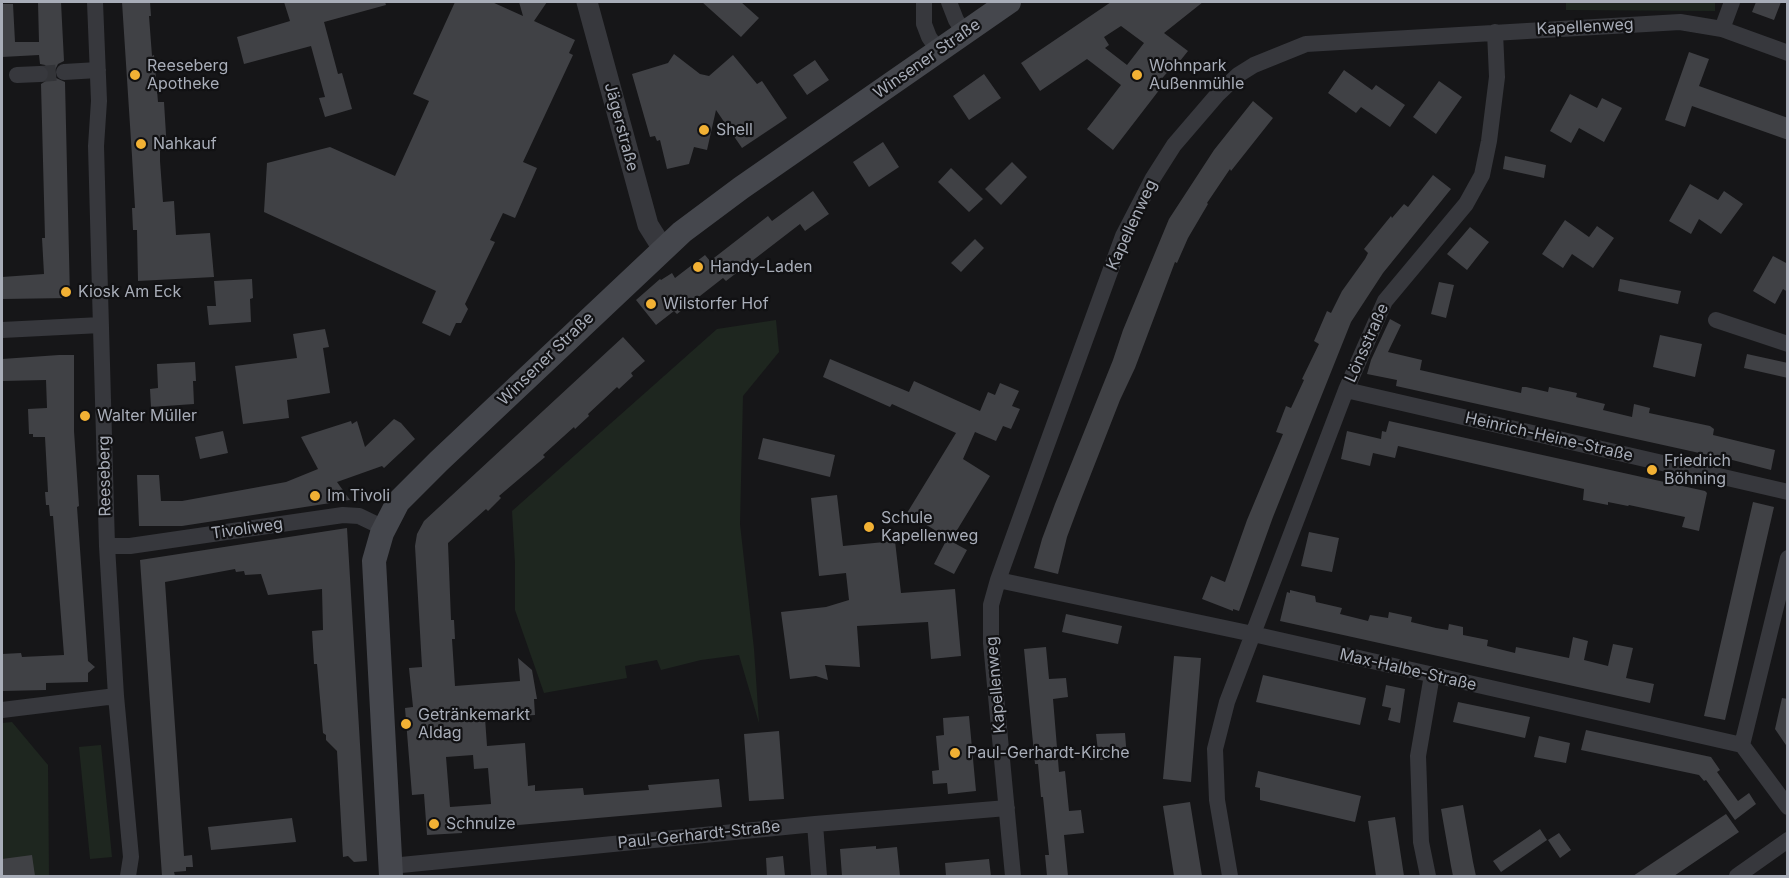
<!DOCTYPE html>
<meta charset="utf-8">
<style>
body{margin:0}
#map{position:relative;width:1789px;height:878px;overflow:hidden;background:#161618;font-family:Inter,sans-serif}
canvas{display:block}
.frame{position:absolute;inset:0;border:3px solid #a8adb8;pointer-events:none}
</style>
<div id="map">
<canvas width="1789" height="878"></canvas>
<div class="frame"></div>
</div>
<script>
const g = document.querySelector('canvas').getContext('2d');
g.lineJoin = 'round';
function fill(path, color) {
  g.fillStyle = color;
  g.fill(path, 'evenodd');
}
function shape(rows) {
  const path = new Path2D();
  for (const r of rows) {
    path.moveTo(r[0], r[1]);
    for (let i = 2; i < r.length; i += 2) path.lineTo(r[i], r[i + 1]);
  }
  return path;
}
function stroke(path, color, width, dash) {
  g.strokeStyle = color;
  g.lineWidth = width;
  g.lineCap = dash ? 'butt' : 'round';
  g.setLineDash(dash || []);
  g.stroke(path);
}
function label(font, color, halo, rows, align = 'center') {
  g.font = font + ' Inter,sans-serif';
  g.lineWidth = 4.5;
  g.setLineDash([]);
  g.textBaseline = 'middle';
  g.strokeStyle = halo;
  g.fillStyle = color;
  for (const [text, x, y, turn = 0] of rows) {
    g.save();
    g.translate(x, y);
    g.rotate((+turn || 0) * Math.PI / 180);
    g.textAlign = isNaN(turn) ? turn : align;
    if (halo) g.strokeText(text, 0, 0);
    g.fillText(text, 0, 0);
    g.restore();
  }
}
fill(shape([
 [1566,2,1715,2,1715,11,1566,10],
 [776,320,779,352,743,396,740,524,754,649,759,723,739,655,701,660,661,670,657,660,625,666,627,678,544,693,515,610,515,563,512,511,717,329],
 [12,722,48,765,49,876,2,876,2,723],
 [101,745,112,857,90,859,79,747]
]), '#1e261f');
fill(shape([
 [38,2,61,2,64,61,58,64,54,72,56,78,65,82,70,298,2,299,2,277,44,274,42,238,45,238,41,84,49,79,50,73,45,65,40,64,39,55,2,57,2,4,13,4,15,42,39,42],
 [122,2,150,2,151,16,149,16,152,56,154,55,158,102,164,102,167,151,160,151,160,161,163,202,174,201,176,235,210,233,214,277,138,281,137,230,133,230,132,208,135,208,132,156],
 [284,2,385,2,386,5,324,22,338,74,342,73,352,109,325,117,319,98,325,97,311,46,244,64,237,37,290,21],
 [455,2,492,2,523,16,519,2,547,2,534,21,575,40,569,53,573,55,523,162,537,168,515,218,503,213,490,240,495,242,465,304,468,309,461,323,456,323,450,336,422,323,436,291,264,212,267,163,330,147,395,176,429,101,413,94],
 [702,2,741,2,759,18,741,37],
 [1111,2,1203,2,1164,33,1188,51,1176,66,1174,65,1164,76,1157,86,1160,89,1113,150,1087,129,1121,85,1087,59,1040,91,1021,63],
 [1121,26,1144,43,1127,65,1105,48,1109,45,1104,37],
 [1756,2,1781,2,1774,20,1752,12],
 [1689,52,1709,59,1699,86,1788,118,1788,140,1692,106,1685,127,1665,120],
 [674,54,700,74,709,76,733,55,757,84,762,81,787,118,742,148,716,110,707,150,694,147,689,164,667,169,660,140,657,141,655,136,650,137,632,74,668,63],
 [815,60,829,80,807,95,793,75],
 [1344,70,1372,90,1376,85,1405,105,1390,127,1361,107,1356,113,1328,93],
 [984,74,1001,98,969,120,953,96],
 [1439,81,1462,97,1436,134,1413,117],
 [1570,94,1597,108,1602,98,1622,108,1604,142,1579,128,1571,143,1550,131],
 [1253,101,1273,118,1231,171,1230,169,1207,203,1208,204,1188,238,1177,263,1175,262,1135,368,1120,400,1080,502,1067,537,1058,574,1034,568,1042,539,1055,504,1113,360,1123,330,1169,219,1214,150],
 [883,142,899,167,869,187,853,162],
 [1505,156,1546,165,1544,178,1503,169],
 [1012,162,1027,177,1001,205,985,189],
 [951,168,983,199,969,212,938,182],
 [1433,175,1451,189,1383,273,1351,322,1273,517,1239,611,1233,609,1233,611,1202,599,1211,576,1225,582,1247,520,1283,434,1276,432,1286,406,1291,408,1304,380,1302,379,1319,344,1314,341,1327,311,1331,313,1342,291,1365,259,1368,253,1364,249,1391,216,1392,218,1404,204,1408,207],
 [1690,184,1718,200,1724,191,1743,204,1721,234,1699,219,1691,234,1669,221],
 [813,191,829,214,805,231,800,224,726,281,723,278,677,314,674,311,656,325,636,300,660,279,661,280,672,273,675,278,705,255,710,261,768,216,772,221],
 [1565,220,1589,237,1597,226,1614,238,1593,268,1572,254,1563,268,1542,254],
 [1470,227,1489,242,1467,270,1447,254],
 [975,239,984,248,961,272,951,263],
 [1773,256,1788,264,1788,292,1783,289,1775,304,1753,291],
 [252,279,253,298,250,299,251,322,209,325,207,306,216,306,214,281],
 [1620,279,1681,291,1678,304,1618,291],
 [1439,282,1454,285,1446,318,1431,314],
 [1390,319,1401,325,1388,352,1422,360,1420,370,1521,393,1522,387,1526,387,1548,392,1549,387,1577,393,1576,397,1605,404,1603,410,1632,417,1634,404,1650,408,1649,413,1710,426,1714,429,1713,435,1775,450,1771,470,1713,455,1713,456,1396,386,1397,380,1367,374,1371,360],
 [325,329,329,347,323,348,330,393,287,400,289,418,243,424,235,366,297,358,293,334],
 [1660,335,1702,344,1695,377,1653,367],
 [623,337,645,361,631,373,633,376,619,389,617,387,588,414,589,416,575,429,574,427,543,455,545,457,499,496,501,498,488,511,486,509,448,543,451,620,454,620,455,639,452,639,455,686,520,681,518,658,532,670,537,699,534,699,535,715,485,718,487,746,525,743,528,786,535,785,535,791,583,788,584,795,649,790,648,785,719,779,722,807,462,830,462,833,427,835,424,794,412,795,405,708,413,707,409,668,422,667,415,546,417,534,424,521],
 [473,755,474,769,488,768,491,804,450,807,446,757],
 [1747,354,1788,363,1788,378,1744,368],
 [59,355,74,355,74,431,79,506,77,507,88,661,95,667,88,673,88,682,46,683,46,690,2,691,2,654,21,653,22,657,64,655,53,516,50,516,49,505,46,505,45,492,48,492,45,437,33,437,33,434,29,434,28,409,47,408,46,380,2,381,2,359],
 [830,359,909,392,914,381,980,411,988,392,995,395,1000,383,1019,391,1012,406,1020,409,1011,429,1003,426,996,441,975,432,963,459,990,476,951,540,907,513,956,433,892,404,890,407,823,377],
 [195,362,196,381,193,381,194,404,151,407,150,389,158,388,157,364],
 [394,419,401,423,415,439,384,468,382,466,337,482,350,500,182,526,139,526,137,475,159,475,161,501,182,501,286,482,318,469,301,437,351,421,352,424,357,421,365,447],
 [1389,421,1705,491,1707,493,1699,531,1682,527,1685,517,1629,505,1628,506,1608,502,1608,505,1583,500,1584,489,1398,446,1395,458,1373,453,1370,466,1341,459,1347,431,1381,439,1382,431,1386,432],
 [223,431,228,453,200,459,195,437],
 [763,438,835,455,830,477,758,459],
 [837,495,843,546,895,541,901,593,955,589,961,656,931,659,928,622,857,626,860,667,825,665,828,680,816,676,790,679,781,612,826,607,849,600,846,573,819,576,811,498],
 [1753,502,1774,507,1725,720,1704,716],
 [347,528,367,861,354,862,348,856,343,857,337,751,326,740,326,735,323,733,317,664,314,664,312,631,323,630,322,589,268,595,261,574,245,575,244,571,236,572,235,569,165,582,184,856,192,855,193,867,186,867,186,871,174,872,175,876,162,876,140,560],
 [1309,532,1339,538,1332,572,1301,566],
 [947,539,967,550,954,574,934,564],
 [1290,590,1315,596,1316,602,1342,608,1340,614,1368,621,1370,615,1388,618,1389,612,1412,617,1411,622,1436,628,1448,630,1449,624,1463,627,1463,635,1488,640,1487,646,1515,653,1516,647,1569,658,1573,637,1588,641,1584,660,1608,666,1613,644,1633,648,1626,678,1654,684,1650,703,1280,621,1287,592,1290,593],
 [1066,614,1122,626,1118,644,1062,632],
 [1046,647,1049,679,1066,678,1068,697,1053,699,1059,772,1065,771,1069,811,1081,810,1084,833,1064,835,1068,876,1047,876,1045,855,1049,855,1043,797,1041,797,1038,764,1035,764,1029,701,1024,649],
 [1174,656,1201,658,1191,782,1163,779],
 [1263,675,1366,698,1360,725,1256,702],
 [1386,685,1405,689,1400,723,1388,720,1391,708,1382,706],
 [1782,698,1788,699,1788,748,1775,729],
 [1458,702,1530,717,1525,738,1453,722],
 [969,716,976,791,948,794,947,783,933,784,932,771,939,770,936,736,944,735,943,718],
 [1586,730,1711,757,1720,770,1717,772,1738,801,1749,793,1756,804,1735,820,1706,780,1704,781,1699,775,1581,750],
 [779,731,784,799,749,801,744,734],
 [1125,733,1127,758,1099,760,1096,734],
 [1539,736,1570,743,1566,763,1534,757],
 [1258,771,1361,796,1355,822,1260,800,1260,788,1255,787],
 [1190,802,1202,876,1174,876,1163,806],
 [1463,805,1473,862,1476,876,1453,876,1451,866,1441,809],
 [1726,814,1739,832,1674,876,1633,876],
 [1395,817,1404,876,1376,876,1368,821],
 [292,818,296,842,211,850,208,827],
 [1540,829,1547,840,1501,872,1493,861],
 [1559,833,1571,850,1560,858,1548,840],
 [876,846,876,849,897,847,900,876,842,876,840,849],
 [32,855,35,876,2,876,2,859],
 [783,856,785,876,767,876,766,858],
 [989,859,991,876,946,876,945,863]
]), '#404145');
stroke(shape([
 [40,74,64,72]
]), '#333438', 16, [16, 8]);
stroke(shape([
 [95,2,99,101,96,146,107,546,116,696,131,857,128,876],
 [924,2,924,24,929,37,938,50],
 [949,2,956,20,964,32],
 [1722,29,1732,2],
 [64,72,98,70],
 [17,75,40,74],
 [1716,320,1788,344],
 [2,330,101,325],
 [1346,390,1788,492],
 [107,546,130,546,343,515,359,516,384,528],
 [998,580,1253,634,1742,745,1788,807],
 [2,710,116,696],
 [1742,745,1788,558],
 [815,824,819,876],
 [391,866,815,824,1007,808],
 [1013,876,991,643,991,605,998,580,1042,458,1123,236,1153,178,1174,145,1217,95,1238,75,1254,65,1306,44,1680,22,1722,29,1788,53],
 [1230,876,1217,800,1215,749,1227,702,1346,390,1385,301,1466,204,1482,175,1489,141,1497,77,1495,32],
 [1428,876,1421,842,1418,756,1432,675],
 [1737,876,1788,840]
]), '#37383d', 16);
stroke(shape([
 [587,2,648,225,663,249]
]), '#37383d', 21);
stroke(shape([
 [391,876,374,561,382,533,398,502,439,461,682,232,741,188,1009,2]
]), '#45474d', 24);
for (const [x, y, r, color] of [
 [135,75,6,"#f2b134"],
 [1137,75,6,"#f2b134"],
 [704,130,6,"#f2b134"],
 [141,144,6,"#f2b134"],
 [698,267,6,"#f2b134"],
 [66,292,6,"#f2b134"],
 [651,304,6,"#f2b134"],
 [85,416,6,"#f2b134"],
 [1652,470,6,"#f2b134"],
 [315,496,6,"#f2b134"],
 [869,527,6,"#f2b134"],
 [406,724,6,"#f2b134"],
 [955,753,6,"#f2b134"],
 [434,824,6,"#f2b134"]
]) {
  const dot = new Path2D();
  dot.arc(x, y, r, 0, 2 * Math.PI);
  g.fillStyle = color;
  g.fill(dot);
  stroke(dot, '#111113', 2);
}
label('16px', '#a8adb8', '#111113', [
 ["Kapellenweg",1585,27,-3],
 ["Winsener Straße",927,59,-35],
 ["Jägerstraße",621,127,75],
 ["Kapellenweg",1132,225,-65],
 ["Lönsstraße",1367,343,-66],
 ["Winsener Straße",546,359,-44],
 ["Heinrich-Heine-Straße",1549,437,13],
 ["Reeseberg",105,476,-91],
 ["Tivoliweg",247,529,-8],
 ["Max-Halbe-Straße",1408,670,13],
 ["Kapellenweg",996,685,-95],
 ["Paul-Gerhardt-Straße",699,835,-6]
]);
label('16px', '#a8adb8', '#111113', [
 ["Reeseberg",147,66],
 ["Apotheke",147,84],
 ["Wohnpark",1149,66],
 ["Außenmühle",1149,84],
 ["Shell",716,130],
 ["Nahkauf",153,144],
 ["Handy-Laden",710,267],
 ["Kiosk Am Eck",78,292],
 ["Wilstorfer Hof",663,304],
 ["Walter Müller",97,416],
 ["Friedrich",1664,461],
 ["Böhning",1664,479],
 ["Im Tivoli",327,496],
 ["Schule",881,518],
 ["Kapellenweg",881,536],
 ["Getränkemarkt",418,715],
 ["Aldag",418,733],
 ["Paul-Gerhardt-Kirche",967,753],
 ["Schnulze",446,824]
], 'left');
</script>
